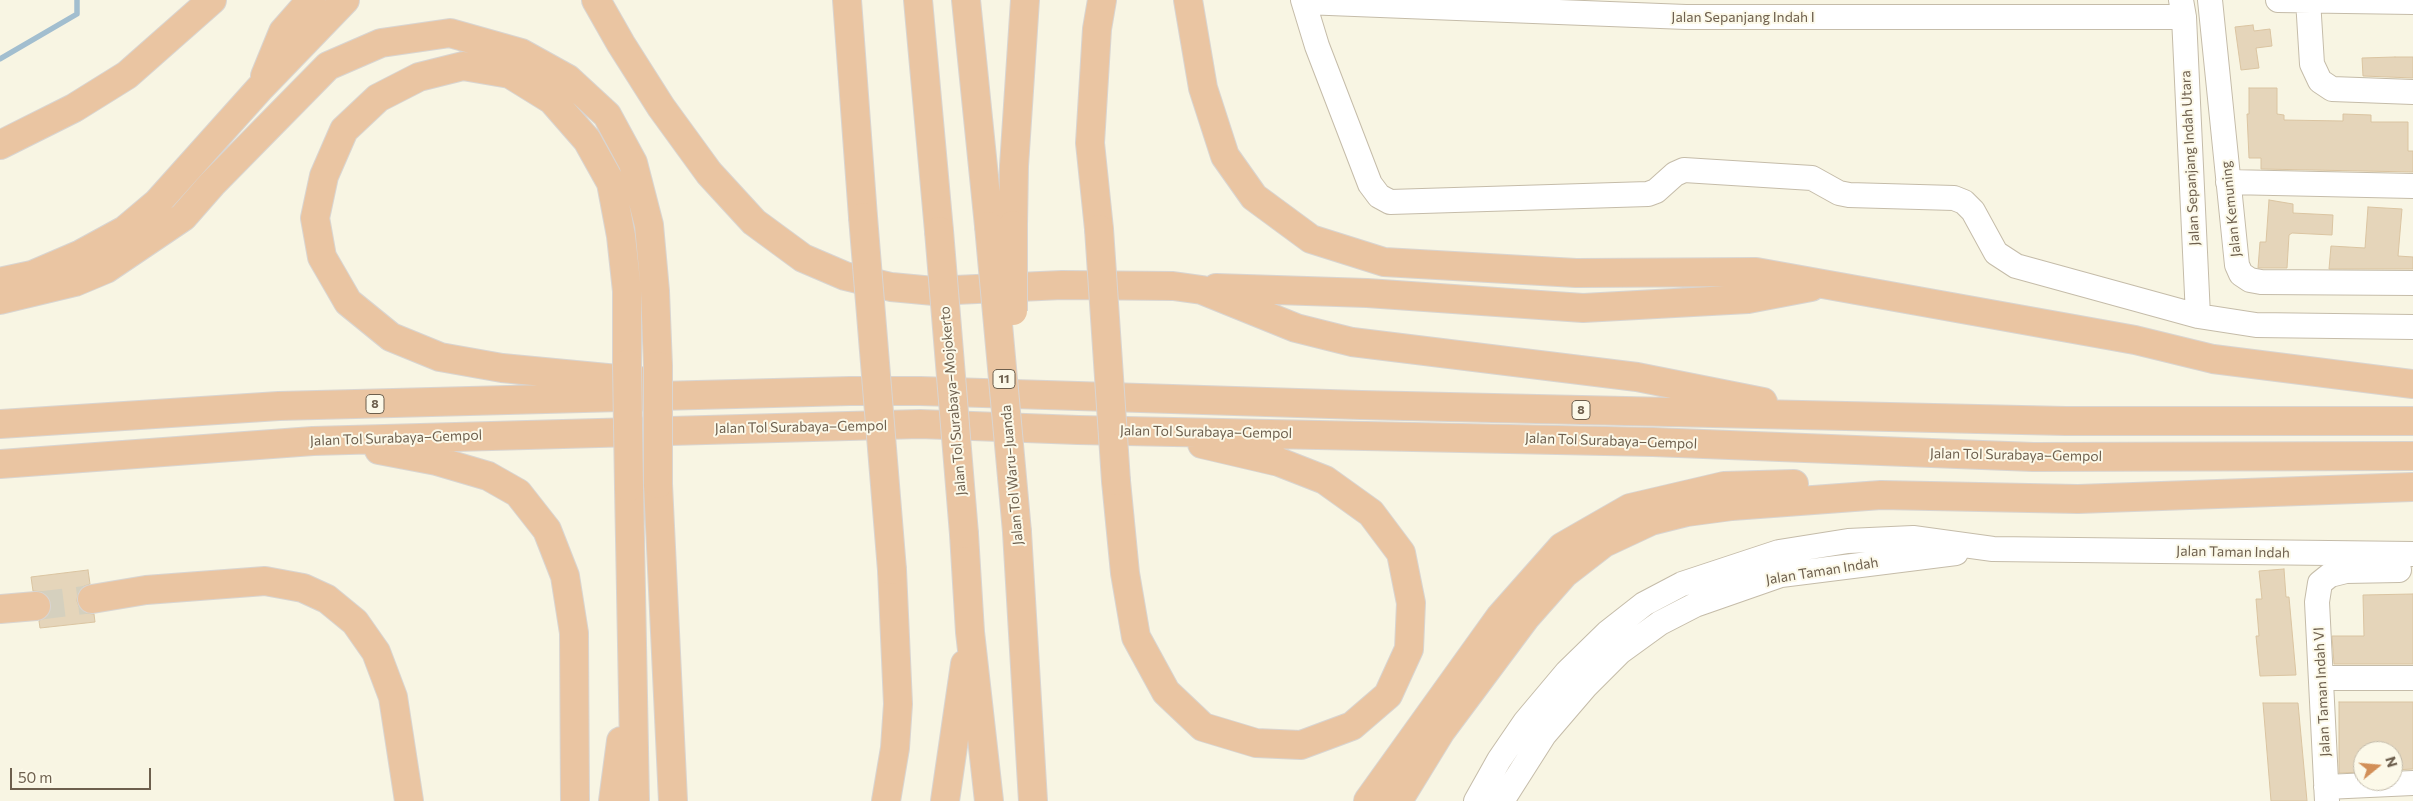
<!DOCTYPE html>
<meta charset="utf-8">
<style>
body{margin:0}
#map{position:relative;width:2413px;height:801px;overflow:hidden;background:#f8f5e3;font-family:Commissioner,sans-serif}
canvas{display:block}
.north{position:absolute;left:2353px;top:741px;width:50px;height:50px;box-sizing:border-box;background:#fcf9e9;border:1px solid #c3bbab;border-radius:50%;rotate:73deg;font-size:14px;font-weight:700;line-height:20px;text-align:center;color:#6d5f4d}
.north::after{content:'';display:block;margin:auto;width:18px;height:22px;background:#d28f58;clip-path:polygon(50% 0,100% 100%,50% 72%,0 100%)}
.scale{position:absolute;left:10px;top:768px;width:141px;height:22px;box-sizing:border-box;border:2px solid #6d5f4d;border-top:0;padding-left:6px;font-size:15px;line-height:18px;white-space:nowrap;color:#6d5f4d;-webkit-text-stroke:4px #fcf9e9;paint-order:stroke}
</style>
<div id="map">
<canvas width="2413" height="801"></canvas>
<div class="north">N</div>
<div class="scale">50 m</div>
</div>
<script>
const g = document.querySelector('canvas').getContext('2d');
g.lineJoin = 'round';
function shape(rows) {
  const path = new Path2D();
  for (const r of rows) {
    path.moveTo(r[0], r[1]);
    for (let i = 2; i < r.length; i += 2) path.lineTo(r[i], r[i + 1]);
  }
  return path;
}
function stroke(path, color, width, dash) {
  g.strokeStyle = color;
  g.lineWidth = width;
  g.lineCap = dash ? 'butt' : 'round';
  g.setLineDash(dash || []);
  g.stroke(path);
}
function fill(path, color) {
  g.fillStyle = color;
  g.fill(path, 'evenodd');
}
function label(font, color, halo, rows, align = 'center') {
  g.font = font + ' Commissioner,sans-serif';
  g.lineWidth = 4;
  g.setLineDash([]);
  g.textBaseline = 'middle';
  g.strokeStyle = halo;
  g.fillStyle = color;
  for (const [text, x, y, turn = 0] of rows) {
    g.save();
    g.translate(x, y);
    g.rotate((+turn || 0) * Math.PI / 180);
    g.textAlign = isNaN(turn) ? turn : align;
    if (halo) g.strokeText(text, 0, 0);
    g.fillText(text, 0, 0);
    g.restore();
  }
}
stroke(shape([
 [0,59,77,14,77,0]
]), '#a2becf', 5.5);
const building = shape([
 [2253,25,2254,31,2270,29,2272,46,2256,48,2259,68,2241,70,2235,27,2253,25],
 [2395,57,2413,57,2413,78,2363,76,2362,58,2395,57],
 [2249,88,2277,88,2277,114,2284,115,2284,120,2343,121,2343,114,2371,115,2371,122,2408,122,2408,151,2413,151,2413,172,2261,169,2261,158,2249,158,2247,114,2249,114,2249,88],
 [2269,200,2293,204,2293,213,2333,215,2332,235,2292,233,2289,235,2287,268,2258,268,2260,242,2266,242,2269,200],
 [2368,207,2402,209,2398,256,2413,257,2413,269,2329,269,2331,246,2365,248,2368,207],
 [2284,569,2286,597,2289,597,2296,675,2260,676,2256,636,2259,636,2256,599,2262,599,2259,571,2284,569],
 [88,570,90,584,82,587,78,593,77,601,80,609,86,613,94,614,95,622,40,628,39,621,50,613,51,604,49,597,43,592,33,591,31,577,88,570],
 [2413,594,2413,664,2334,664,2332,636,2364,636,2363,595,2413,594],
 [2339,702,2413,702,2413,769,2393,770,2393,751,2363,751,2363,772,2339,773,2339,702],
 [2263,703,2298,703,2307,801,2271,801,2263,703]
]);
fill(building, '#e5d5ba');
stroke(building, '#dac4a1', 1);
stroke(shape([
 [36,606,92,599]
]), '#d5d0be', 28, [28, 14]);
const minor = shape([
 [1303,0,1317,46,1370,184,1379,196,1390,202,1648,194,1656,191,1675,174,1684,170,1812,178,1839,193,1849,195,1954,198,1964,202,1973,211,1996,253,2016,266,2198,316,2256,325,2413,327],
 [2181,0,2184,17,2198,316],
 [2210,0,2237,265,2241,274,2250,280,2261,282,2413,283],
 [2278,0,2413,2],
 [2308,0,2312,64,2320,81,2332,89,2413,92],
 [1304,2,1686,17,2184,17],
 [2228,182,2413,186],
 [2321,678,2413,678],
 [2326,787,2413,783],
 [1476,801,1499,760,1525,722,1567,672,1607,633,1644,604,1682,584,1779,552,1848,541,1913,538,1993,549,2413,554],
 [1502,801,1544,735,1586,686,1620,652,1660,623,1695,605,1781,575,1956,553],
 [2327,801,2317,602,2320,583,2330,575,2346,571,2399,570]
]);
const highway = shape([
 [596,0,621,44,661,107,709,173,754,222,803,258,845,276,891,287,934,291,1062,285,1173,286,1202,290,1296,328,1352,342,1637,377,1763,402],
 [847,0,863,217],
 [918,0,939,231],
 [966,0,989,226],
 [1188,0,1203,88,1225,156,1254,197,1311,239,1384,262,1576,273,1756,272,2135,340,2213,359,2413,384],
 [265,76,283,32,311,0],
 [0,145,74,108,127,75,212,0],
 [1013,225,1014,166,1025,0],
 [1099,229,1090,143,1097,29,1102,0],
 [4,281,32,275,81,254,125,230,157,203,261,87,345,0],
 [1216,288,1367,293,1583,308,1748,299,1811,287],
 [0,300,75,282,106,269,183,217,212,184,328,66,381,43,450,33,521,53,568,79,607,115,633,163,649,225,655,291,658,366],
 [627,364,627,291,621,236,611,183,587,140,552,100,510,74,463,66,419,77,378,98,344,130,324,176,315,218,322,257,348,302,391,337,440,357,502,368,649,382],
 [0,424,279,406,850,391,920,391,1361,405,2066,421,2413,421],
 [379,450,437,461,488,476,518,493,547,530,565,576,574,633,575,801],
 [0,464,313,441,920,424,1078,430,1653,442,2033,457,2413,456],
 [1116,481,1125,573,1136,637,1166,692,1203,727,1256,743,1301,745,1352,726,1388,695,1409,649,1411,603,1401,553,1371,513,1325,480,1279,462,1202,444],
 [658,484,673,801],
 [629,487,635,801],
 [1017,532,1033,801],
 [964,534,970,632,989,801],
 [92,599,146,590,265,581,303,588,327,599,355,622,376,652,393,697,409,801],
 [0,609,36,606],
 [613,801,621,741],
 [886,801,895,748,898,704,892,570],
 [945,801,965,664],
 [1368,801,1500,617,1562,547,1630,508,1724,486,1794,484],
 [1398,801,1441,731,1526,617,1564,574,1604,543,1651,521,1687,512,1732,506,1881,495,2078,499,2413,487]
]);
stroke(minor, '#c5bca9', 26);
stroke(highway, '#d9d5d1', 30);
stroke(minor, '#fff', 24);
stroke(highway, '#eac5a2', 28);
const highwayBridge = shape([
 [863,217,892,570],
 [989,226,1017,532],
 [1099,229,1116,481],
 [939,231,964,534],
 [1013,311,1013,225],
 [627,364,629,487],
 [658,484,658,366]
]);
stroke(highwayBridge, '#d9d5d1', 30, []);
stroke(highwayBridge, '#eac5a2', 28);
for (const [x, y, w] of [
 [1004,379,22],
 [375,404,18],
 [1581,410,18]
]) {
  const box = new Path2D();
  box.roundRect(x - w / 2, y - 9.5, w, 19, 4);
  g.fillStyle = '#fcf9e9';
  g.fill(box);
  stroke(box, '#6d5f4d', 1);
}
label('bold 12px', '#6d5f4d', null, [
 ["11",1004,379],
 ["8",375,404],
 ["8",1581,410]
]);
label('14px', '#6d5f4d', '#fcf9e9', [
 ["Jalan Sepanjang Indah I",1743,17],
 ["Jalan Sepanjang Indah Utara",2190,158,-93],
 ["Jalan Kemuning",2231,209,-96],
 ["Jalan Tol Surabaya–Mojokerto",953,401,-95],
 ["Jalan Tol Surabaya–Gempol",801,427,-1],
 ["Jalan Tol Surabaya–Gempol",1206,432,1],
 ["Jalan Tol Surabaya–Gempol",396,438,-2],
 ["Jalan Tol Surabaya–Gempol",1611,441,2],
 ["Jalan Tol Surabaya–Gempol",2016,455,1],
 ["Jalan Tol Waru–Juanda",1012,475,-95],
 ["Jalan Taman Indah",2233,552,1],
 ["Jalan Taman Indah",1822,571,-9],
 ["Jalan Taman Indah VI",2322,692,-93]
]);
</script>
